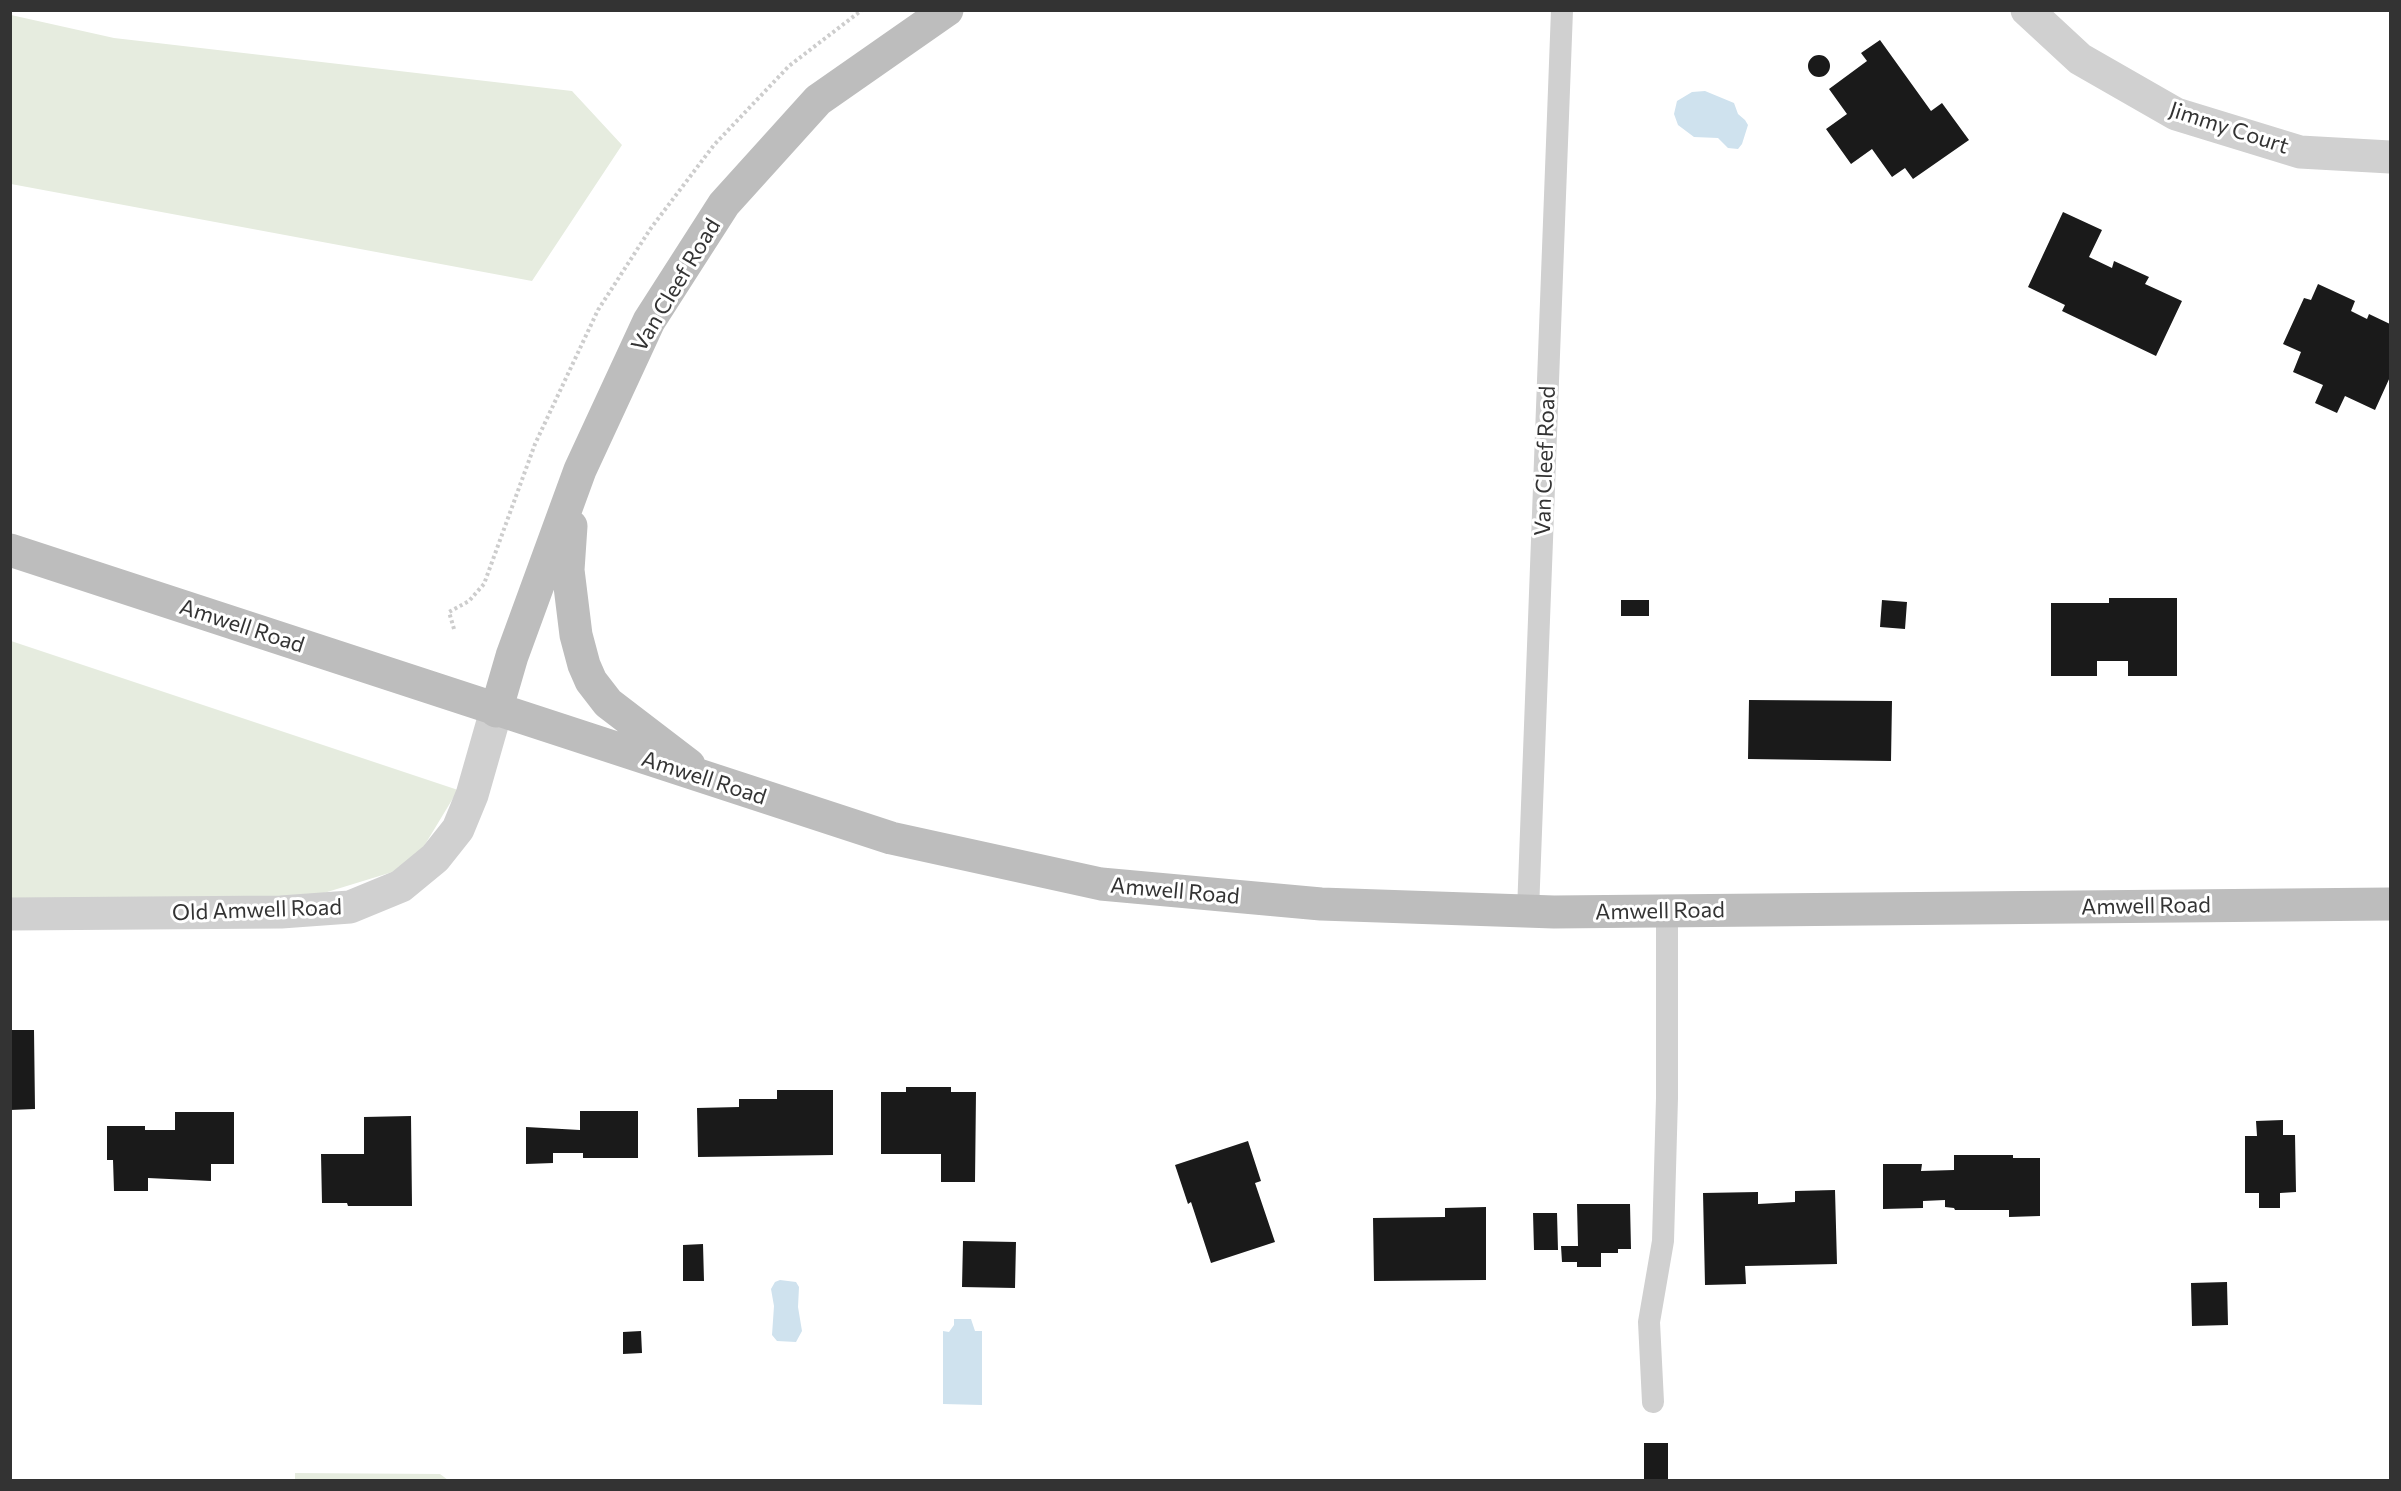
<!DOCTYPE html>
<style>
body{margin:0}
#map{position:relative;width:2401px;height:1491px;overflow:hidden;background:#fff;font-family:Commissioner,sans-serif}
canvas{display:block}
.frame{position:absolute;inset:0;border:12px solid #333;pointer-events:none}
</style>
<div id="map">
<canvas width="2401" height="1491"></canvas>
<div class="frame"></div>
</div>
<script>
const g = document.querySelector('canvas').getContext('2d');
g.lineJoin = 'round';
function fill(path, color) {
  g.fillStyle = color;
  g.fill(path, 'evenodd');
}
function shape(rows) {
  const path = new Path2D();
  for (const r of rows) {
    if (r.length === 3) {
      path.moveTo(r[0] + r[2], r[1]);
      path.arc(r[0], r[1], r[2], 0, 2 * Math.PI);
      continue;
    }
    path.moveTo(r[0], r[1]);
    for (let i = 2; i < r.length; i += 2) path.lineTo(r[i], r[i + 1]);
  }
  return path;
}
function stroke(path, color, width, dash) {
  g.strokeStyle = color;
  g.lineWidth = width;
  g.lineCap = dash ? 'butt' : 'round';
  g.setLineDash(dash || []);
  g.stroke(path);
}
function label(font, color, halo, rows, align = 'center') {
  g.font = font + ' Commissioner,sans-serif';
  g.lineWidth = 6;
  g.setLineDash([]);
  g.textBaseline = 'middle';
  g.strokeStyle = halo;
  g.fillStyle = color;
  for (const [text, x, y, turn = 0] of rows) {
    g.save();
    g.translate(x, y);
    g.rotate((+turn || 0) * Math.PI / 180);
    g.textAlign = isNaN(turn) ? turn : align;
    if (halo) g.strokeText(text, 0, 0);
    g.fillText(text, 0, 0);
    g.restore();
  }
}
fill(shape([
 [11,15,114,38,572,91,622,145,532,281,11,184],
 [11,641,458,790,412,866,275,908,11,909],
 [295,1473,440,1474,448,1480,295,1480]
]), '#e6ecdf');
fill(shape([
 [1705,91,1734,103,1738,114,1745,120,1748,125,1742,144,1738,149,1728,148,1718,138,1694,137,1678,125,1674,114,1677,101,1692,92],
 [780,1280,796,1282,799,1287,798,1307,802,1331,796,1342,777,1341,772,1335,774,1306,771,1289,775,1282],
 [954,1319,971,1319,975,1331,982,1331,982,1405,943,1404,943,1331,949,1332,954,1325]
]), '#cfe2ee');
fill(shape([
 [1880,40,1931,111,1942,103,1969,140,1913,179,1905,168,1892,177,1872,149,1851,164,1826,129,1847,114,1829,89,1867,61,1861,53],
 [1819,66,11],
 [2063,212,2102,230,2089,257,2112,268,2114,261,2149,277,2145,284,2182,301,2156,356,2062,311,2065,305,2028,287],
 [2318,284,2355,301,2351,311,2367,319,2369,314,2390,324,2390,377,2375,410,2345,396,2337,413,2315,403,2323,385,2293,372,2301,352,2283,344,2304,298,2311,300],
 [2109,598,2177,598,2177,676,2128,676,2128,661,2097,661,2097,676,2051,676,2051,603,2109,603],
 [1621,600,1649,600,1649,616,1621,616],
 [1882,600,1907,602,1905,629,1880,627],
 [1749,700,1892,701,1891,761,1748,759],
 [10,1030,34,1030,35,1109,10,1110],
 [906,1087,951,1087,951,1092,976,1092,975,1182,941,1182,941,1154,881,1154,881,1092,906,1092],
 [777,1090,833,1090,833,1155,698,1157,697,1108,739,1107,739,1099,777,1099],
 [580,1111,638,1111,638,1158,583,1158,583,1153,553,1153,553,1163,526,1164,526,1127,580,1130],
 [175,1112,234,1112,234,1164,211,1164,211,1181,148,1178,148,1191,114,1191,113,1160,107,1160,107,1126,145,1126,145,1130,175,1130],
 [411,1116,412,1206,348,1206,347,1203,322,1203,321,1154,364,1154,364,1117],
 [2283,1120,2283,1135,2295,1135,2296,1192,2280,1193,2280,1208,2259,1208,2259,1193,2245,1193,2245,1136,2257,1136,2256,1121],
 [1248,1141,1261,1181,1255,1183,1275,1242,1211,1263,1191,1202,1188,1204,1175,1165],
 [1954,1155,2013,1155,2013,1158,2040,1158,2040,1216,2009,1217,2009,1210,1955,1210,1954,1208,1945,1207,1945,1200,1923,1201,1923,1208,1883,1209,1883,1164,1922,1164,1921,1171,1954,1170],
 [1835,1190,1837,1264,1745,1266,1746,1284,1705,1285,1703,1193,1758,1192,1758,1204,1795,1202,1795,1191],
 [1577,1204,1630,1204,1631,1249,1618,1249,1618,1253,1601,1253,1601,1267,1577,1267,1577,1262,1562,1262,1561,1246,1578,1246],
 [1486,1207,1486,1280,1374,1281,1373,1218,1445,1217,1445,1208],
 [1533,1213,1557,1213,1558,1250,1534,1250],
 [963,1241,1016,1242,1015,1288,962,1287],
 [703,1244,704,1281,683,1281,683,1245],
 [2227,1282,2228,1325,2192,1326,2191,1283],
 [641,1331,642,1353,623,1354,623,1332],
 [1644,1443,1668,1443,1668,1479,1644,1479]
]), '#1a1a1a');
stroke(shape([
 [454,629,449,612,469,601,484,584,535,444,598,310,651,228,714,145,789,66,862,10]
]), '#cdcdcd', 4, [3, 3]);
stroke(shape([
 [1528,911,1562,10],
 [1653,1402,1649,1322,1663,1241,1667,1098,1667,911]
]), '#d0d0d0', 22);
stroke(shape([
 [2027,10,2080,59,2176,114,2300,152,2390,157],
 [10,914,281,912,350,907,401,886,435,858,458,829,472,795,496,711]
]), '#d0d0d0', 33);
stroke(shape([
 [571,526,568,570,576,635,584,665,591,681,608,703,689,765],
 [10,550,891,838,1101,884,1321,904,1554,912,2390,904],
 [496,711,512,656,580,470,649,321,724,204,818,100,947,10]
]), '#bdbdbd', 33);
label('22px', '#333', '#fff', [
 ["Jimmy Court",2229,128,18],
 ["Van Cleef Road",676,285,-59],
 ["Van Cleef Road",1545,461,-88],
 ["Amwell Road",242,626,18],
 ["Amwell Road",704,778,18],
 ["Amwell Road",1175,891,5],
 ["Amwell Road",2146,906,-1],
 ["Old Amwell Road",257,910,-2],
 ["Amwell Road",1660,911,-1]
]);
</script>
